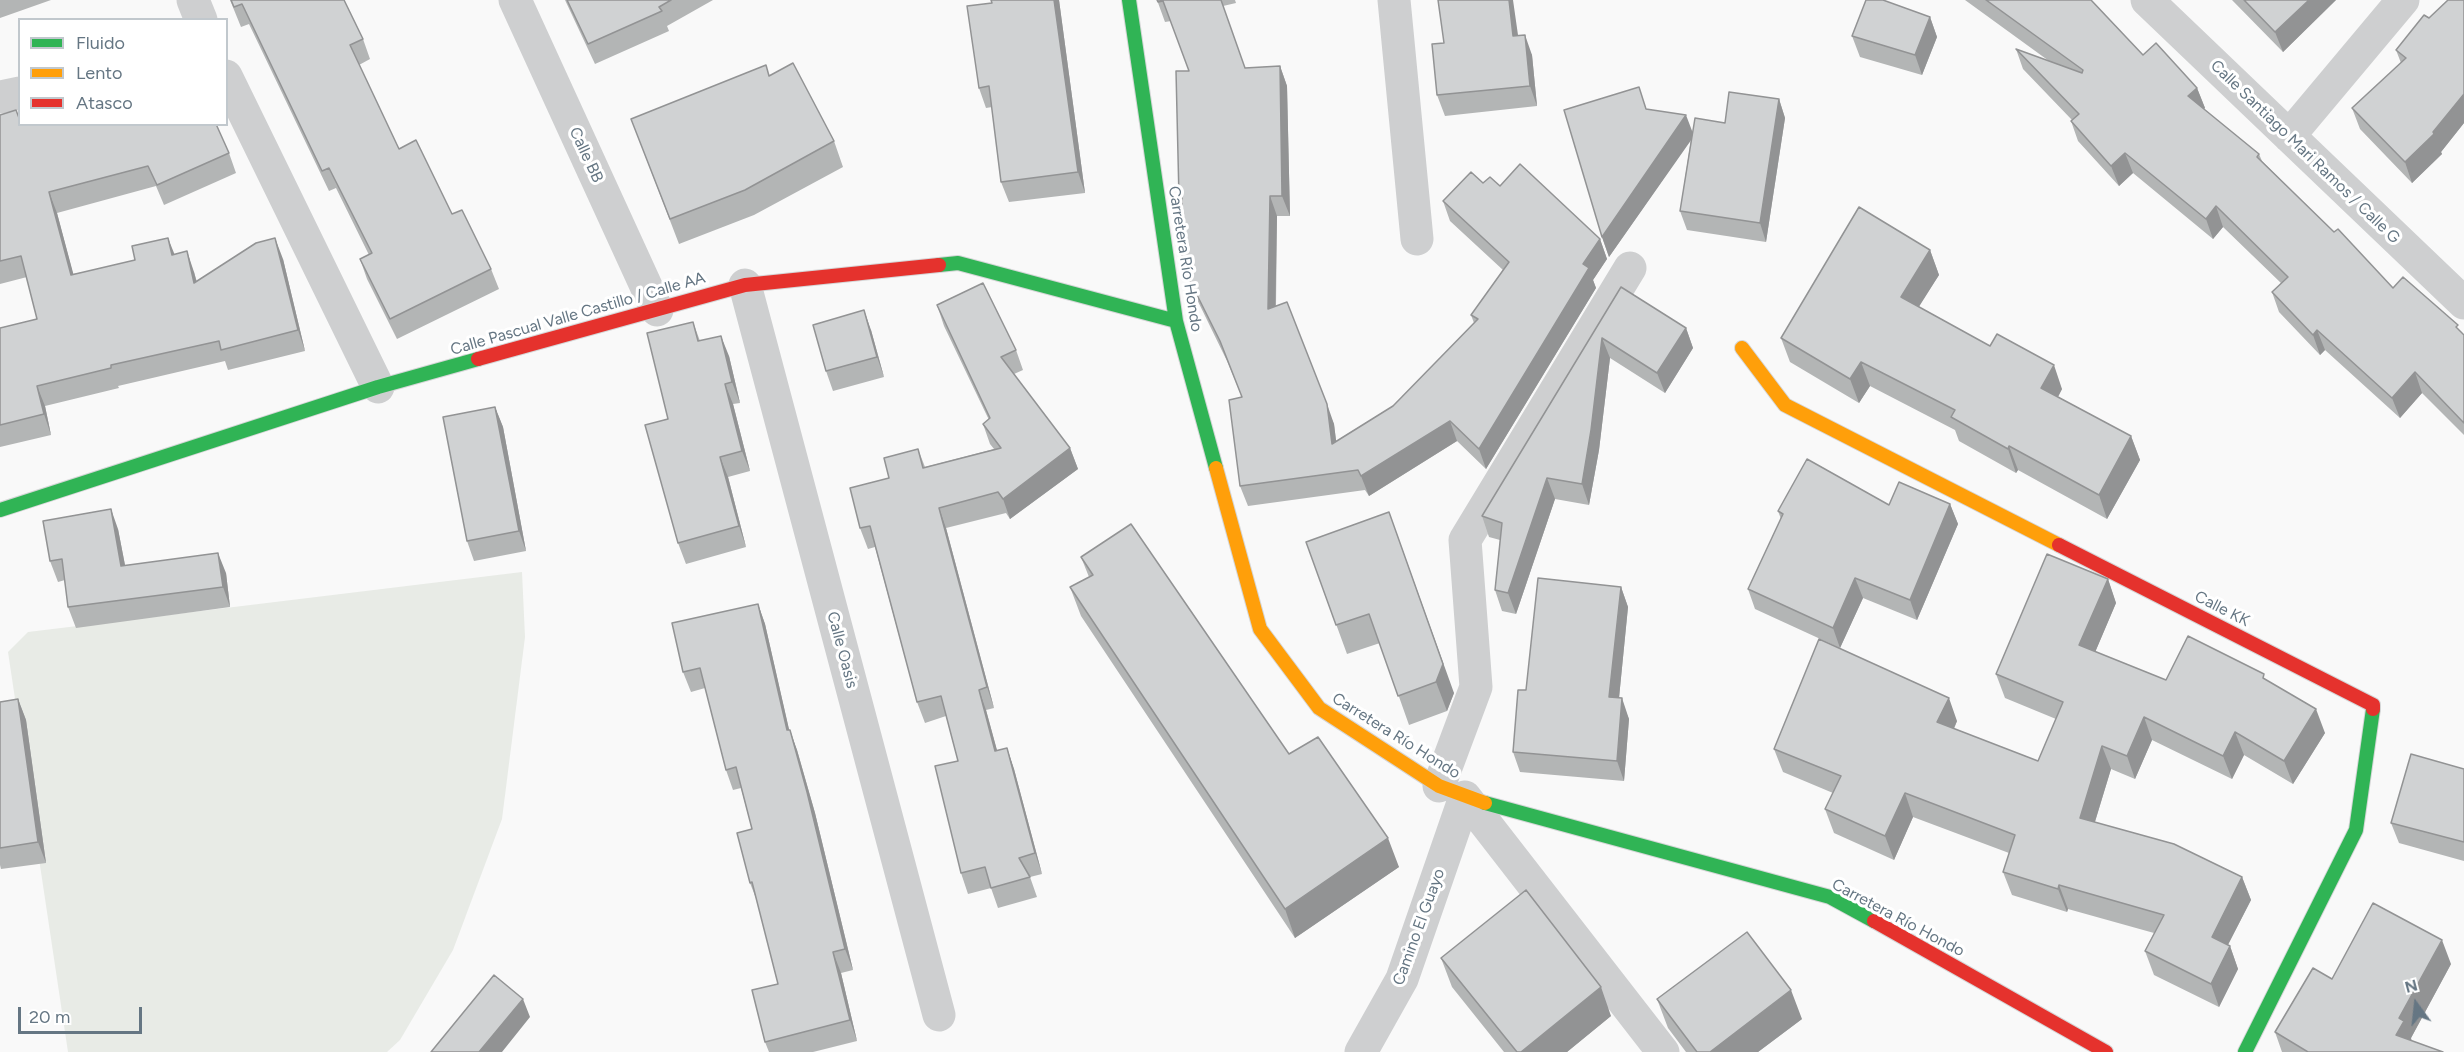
<!DOCTYPE html>
<meta charset="utf-8">
<style>
body{margin:0}
#map{position:relative;width:2464px;height:1052px;overflow:hidden;background:#f9f9f9;font-family:Figtree,sans-serif}
canvas{display:block}
.legend{position:absolute;left:18px;top:18px;width:210px;height:108px;box-sizing:border-box;background:#fff;border:2px solid #c1c8cd;margin:0;padding:8px 10px;list-style:none;font-size:18px;color:#657683}
.legend li{display:flex;align-items:center;gap:12px;height:30px}
.legend b{width:30px;border:2px solid #c1c8cd}
.north{position:absolute;left:2386px;top:974px;width:60px;height:60px;-webkit-text-stroke:4px #fff;paint-order:stroke;rotate:345deg;font-size:16px;font-weight:700;line-height:24px;text-align:center;color:#657683}
.north::after{content:'';display:block;margin:auto;width:21px;height:27px;background:#657683;clip-path:polygon(50% 0,100% 100%,50% 72%,0 100%)}
.scale{position:absolute;left:18px;top:1007px;width:124px;height:27px;box-sizing:border-box;border:3px solid #657683;border-top:0;padding-left:8px;font-size:18px;line-height:21px;white-space:nowrap;color:#657683;-webkit-text-stroke:4px #fff;paint-order:stroke}
</style>
<div id="map">
<canvas width="2464" height="1052"></canvas>
<ul class="legend">
<li><b style="height:8px;background:#30b455"></b>Fluido</li>
<li><b style="height:8px;background:#ff9f0a"></b>Lento</li>
<li><b style="height:8px;background:#e5322d"></b>Atasco</li>
</ul>
<div class="north">N</div>
<div class="scale">20 m</div>
</div>
<script>
const g = document.querySelector('canvas').getContext('2d');
g.lineJoin = 'round';
function fill(path, color) {
  g.fillStyle = color;
  g.fill(path, 'evenodd');
}
function shape(rows) {
  const path = new Path2D();
  for (const r of rows) {
    path.moveTo(r[0], r[1]);
    for (let i = 2; i < r.length; i += 2) path.lineTo(r[i], r[i + 1]);
  }
  return path;
}
function stroke(path, color, width, dash) {
  g.strokeStyle = color;
  g.lineWidth = width;
  g.lineCap = dash ? 'butt' : 'round';
  g.setLineDash(dash || []);
  g.stroke(path);
}
function label(font, color, halo, rows, align = 'center') {
  g.font = font + ' Figtree,sans-serif';
  g.lineWidth = 6;
  g.setLineDash([]);
  g.textBaseline = 'middle';
  g.strokeStyle = halo;
  g.fillStyle = color;
  for (const [text, x, y, turn = 0] of rows) {
    g.save();
    g.translate(x, y);
    g.rotate((+turn || 0) * Math.PI / 180);
    g.textAlign = isNaN(turn) ? turn : align;
    if (halo) g.strokeText(text, 0, 0);
    g.fillText(text, 0, 0);
    g.restore();
  }
}
fill(shape([
 [522,572,525,637,502,819,453,950,400,1040,387,1052,68,1052,8,652,28,632]
]), '#e8ebe6');
const fast = shape([
 [1129,0,1176,321,1216,468],
 [939,265,958,263,1176,321],
 [0,510,378,387,478,359],
 [1485,803,1830,897,1874,921],
 [2245,1052,2356,830,2373,709]
]);
const slow = shape([
 [1742,348,1785,405,2059,545],
 [1216,468,1260,629,1319,708,1439,786,1485,803]
]);
const jam = shape([
 [478,359,745,285,939,265],
 [2059,545,2373,705,2373,709],
 [1874,921,2106,1052]
]);
stroke(fast, '#d5d6d7', 16);
stroke(slow, '#d5d6d7', 16);
stroke(jam, '#d5d6d7', 16);
stroke(shape([
 [193,0,201,20],
 [515,0,657,310],
 [1394,0,1417,239],
 [2147,0,2464,303],
 [226,76,378,387],
 [0,97,20,93],
 [2289,136,2403,0],
 [745,285,939,1015],
 [1439,786,1476,687,1465,540,1630,268],
 [1465,797,1663,1052],
 [1361,1052,1402,979,1465,797]
]), '#cecfd0', 33);
stroke(fast, '#30b455', 14);
stroke(slow, '#ff9f0a', 14);
stroke(jam, '#e5322d', 14);
fill(shape([
 [0,0,51,0,0,18],
 [230,0,344,0,363,39,370,59,359,65,399,149,452,214,491,269,499,289,397,339,367,279,360,259,369,255,336,188,329,191,249,24,241,27],
 [565,0,713,0,667,26,669,31,595,64],
 [1059,0,1085,193,1009,202,1001,182,992,107,986,108,979,88],
 [1157,0,1235,0,1236,3,1223,6,1245,68,1280,66,1287,86,1290,216,1277,216,1276,306,1334,424,1336,441,1393,406,1474,323,1471,315,1503,270,1450,221,1443,201,1483,183,1500,186,1600,239,1607,259,1593,280,1596,288,1486,469,1457,441,1369,496,1365,490,1248,506,1240,486,1242,397,1227,361,1190,285,1182,265,1182,206,1179,198,1189,71,1171,21,1165,22],
 [1965,0,2091,0,2143,55,2197,88,2205,108,2204,109,2259,154,2262,161,2334,232,2393,288,2460,331,2464,335,2464,435,2422,393,2400,418,2325,350,2320,355,2279,312,2272,292,2281,283,2223,227,2213,239,2133,173,2119,186,2078,141,2071,121,2072,120,2023,69,2016,49,2049,61],
 [2232,0,2336,0,2283,52],
 [2464,0,2464,123,2441,152,2442,154,2412,183,2360,129,2352,108,2401,63,2396,50,2429,18],
 [1930,17,1937,37,1922,75,1860,57,1852,36],
 [1518,35,1532,55,1537,106,1445,116,1437,95],
 [770,76,834,141,843,167,754,215,679,244,631,119],
 [1779,99,1785,118,1766,242,1687,230,1680,211,1691,139,1609,257,1602,237,1647,109,1692,132,1725,123],
 [16,110,19,118,229,153,236,173,164,205,156,186,57,213,73,274,174,255,194,272,197,282,283,259,305,351,228,370,225,361,118,386,119,388,45,406,51,435,0,447,0,328,37,319,27,277,0,284,0,115],
 [1930,250,1939,275,1918,307,2062,389,2058,397,2131,436,2140,460,2107,519,2018,470,2016,473,1959,441,1955,430,1870,386,1859,403,1790,362,1781,338],
 [1621,287,1686,328,1693,348,1665,393,1610,358,1599,450,1589,505,1555,499,1516,614,1502,611,1495,590,1500,540,1489,537,1482,516],
 [937,305,1016,350,1023,370,1014,374,1070,448,1078,469,1010,519,1006,513,946,528,994,708,986,710,997,751,1007,748,1014,769,1042,874,1030,877,1037,897,998,908,991,888,968,894,961,873,958,761,946,716,925,723,917,702,875,547,868,549,860,528,889,478,918,449,925,467,994,449,990,444,983,424,989,420,944,326],
 [693,322,700,341,729,356,740,403,733,404,750,471,728,477,746,547,686,564,678,543,668,419],
 [871,330,884,377,833,391,826,371],
 [495,407,503,427,526,551,474,561,467,541],
 [1950,504,1958,524,1917,620,1863,598,1840,648,1755,609,1748,589,1781,519,1778,511,1889,505],
 [118,529,125,565,226,573,230,607,76,628,68,607,65,580,58,582,50,561],
 [1306,542,1454,693,1447,711,1409,725,1380,643,1347,654],
 [1081,557,1289,754,1399,867,1295,938,1081,616,1070,587,1089,577],
 [2108,579,2116,603,2095,652,2166,680,2266,680,2325,733,2293,784,2244,755,2232,779,2152,740,2135,779,2111,769,2095,822,2242,877,2251,900,2228,945,2230,946,2238,969,2219,1007,2154,975,2145,951,2154,933,2068,909,2067,912,2012,895,2003,872,2009,853,1913,817,1894,860,1834,833,1825,809,1833,793,1783,772,1774,749,1957,721,1954,729,2038,761,2056,719,2005,698,1996,674],
 [1621,587,1628,607,1619,698,1629,719,1624,781,1520,772,1513,752,1526,690],
 [758,604,765,624,789,730,797,750,815,813,853,970,841,973,857,1041,813,1052,769,1052,765,1042,778,984,757,901,750,883,752,829,741,788,733,790,726,770,705,688,691,692,683,672],
 [18,699,26,720,46,863,1,869,0,865,0,702],
 [2464,769,2464,861,2399,843,2391,823],
 [1441,958,1611,1016,1567,1052,1504,1052,1452,987],
 [2451,964,2411,1038,2411,1041,2443,1052,2282,1052,2275,1032,2332,979],
 [1657,999,1802,1019,1758,1052,1686,1052,1668,1028]
]), '#b3b5b5');
fill(shape([
 [1054,0,1059,0,1085,193,1078,172],
 [1509,0,1513,0,1521,56,1513,36],
 [2309,0,2336,0,2283,52,2275,32],
 [1930,17,1937,37,1922,75,1915,55],
 [1525,35,1532,55,1537,106,1530,86],
 [1280,66,1287,86,1290,216,1282,196],
 [2197,88,2205,108,2196,116,2188,96],
 [2464,94,2464,123,2441,152,2442,154,2412,183,2405,162,2433,132],
 [1779,99,1785,118,1766,242,1760,223],
 [1686,115,1694,136,1609,257,1602,237],
 [2125,153,2133,173,2119,186,2111,166],
 [49,192,57,213,79,295,71,275],
 [1270,196,1277,216,1275,329,1268,309],
 [2216,206,2223,227,2213,239,2206,219],
 [168,238,176,258,172,255],
 [275,238,283,259,305,351,298,330],
 [1600,239,1607,259,1593,280,1596,288,1486,469,1479,449,1583,264],
 [1930,250,1939,275,1910,321,1901,297],
 [187,251,194,272,202,304,194,283],
 [864,310,871,330,884,377,877,357],
 [1686,328,1693,348,1665,393,1657,373],
 [2317,330,2325,350,2320,355,2313,335],
 [721,336,729,356,740,403,732,382],
 [1602,338,1610,358,1599,450,1589,505,1582,484],
 [1861,362,1870,386,1859,403,1850,379],
 [2054,365,2062,389,2050,412,2041,388],
 [2415,372,2422,393,2400,418,2392,398],
 [725,384,733,404,750,471,742,451],
 [37,386,45,406,51,435,44,414],
 [1327,404,1334,424,1339,464,1332,444],
 [495,407,503,427,526,551,519,531],
 [1450,421,1457,441,1369,496,1361,476],
 [2131,436,2140,460,2107,519,2099,495],
 [2009,446,2018,470,2016,473,2008,449],
 [1070,448,1078,469,1010,519,1003,499],
 [720,457,728,477,746,547,739,526],
 [1547,478,1555,499,1516,614,1508,593],
 [1950,504,1958,524,1917,620,1910,600],
 [939,508,946,528,994,708,987,687],
 [111,509,118,529,129,586,121,566],
 [1389,512,1454,693,1447,711,1436,682],
 [218,553,226,573,230,607,223,587],
 [1855,578,1863,598,1840,648,1833,628],
 [2108,579,2116,603,2088,669,2079,645],
 [1621,587,1628,607,1617,718,1609,697],
 [758,604,765,624,794,751,787,730],
 [979,690,986,710,1003,772,995,751],
 [1622,698,1629,719,1624,781,1617,761],
 [1949,698,1957,721,1946,746,1937,722],
 [18,699,26,720,46,863,38,842],
 [2316,709,2325,733,2293,784,2284,761],
 [2144,717,2152,740,2135,779,2127,756],
 [790,730,797,750,815,813,853,970,845,949],
 [2235,732,2244,755,2232,779,2223,756],
 [2102,746,2111,769,2089,841,2080,818],
 [1007,748,1014,769,1042,874,1035,853],
 [1905,793,1913,817,1894,860,1885,836],
 [1388,838,1399,867,1295,938,1285,909],
 [2242,877,2251,900,2220,960,2212,937],
 [2059,885,2068,909,2067,912,2058,889],
 [2442,940,2451,964,2411,1038,2413,1046,2396,1035,2399,1018],
 [2230,946,2238,969,2219,1007,2211,984],
 [833,952,841,973,857,1041,850,1020],
 [1601,987,1611,1016,1567,1052,1521,1052],
 [1791,990,1802,1019,1758,1052,1710,1052],
 [523,999,530,1017,502,1052,479,1052]
]), '#929394');
const building = shape([
 [231,0,344,0,363,39,350,45,399,149,416,140,452,214,462,210,491,269,390,319,360,259,372,253,329,168,322,171,242,4,234,7,231,0],
 [567,0,671,0,659,7,662,11,588,44,567,0],
 [991,0,1054,0,1078,172,1001,182,989,86,979,88,967,6,992,3,991,0],
 [1157,0,1221,0,1245,68,1280,66,1282,196,1270,196,1268,309,1287,302,1327,404,1332,444,1393,406,1478,319,1471,315,1509,262,1443,201,1471,172,1483,183,1490,177,1500,186,1520,164,1600,239,1583,264,1589,268,1479,449,1450,421,1361,476,1358,470,1240,486,1229,400,1242,397,1220,341,1182,265,1182,198,1179,198,1176,71,1189,71,1163,1,1158,2,1157,0],
 [1438,0,1509,0,1513,36,1525,35,1530,86,1437,95,1432,44,1444,43,1438,0],
 [1866,0,1883,0,1930,17,1915,55,1852,36,1866,0],
 [1986,0,2091,0,2143,55,2156,43,2197,88,2188,96,2259,154,2257,157,2334,232,2338,229,2393,288,2403,277,2458,325,2456,327,2464,335,2464,423,2415,372,2392,398,2317,330,2313,335,2272,292,2288,277,2216,206,2206,219,2125,153,2111,166,2071,121,2079,114,2016,49,2082,73,2083,70,1986,0],
 [2244,0,2309,0,2275,32,2244,0],
 [2448,0,2464,0,2464,94,2433,132,2434,134,2405,162,2352,108,2406,58,2396,50,2424,15,2429,18,2448,0],
 [793,63,834,141,745,190,670,219,631,119,766,65,769,76,793,63],
 [1639,87,1646,109,1686,115,1602,237,1564,110,1639,87],
 [1729,92,1779,99,1760,223,1680,211,1695,118,1725,123,1729,92],
 [16,110,19,118,20,118,20,124,216,124,229,153,157,185,148,166,49,192,71,275,135,260,132,246,168,238,172,255,187,251,194,283,256,243,275,238,298,330,221,350,219,341,111,365,111,368,37,386,44,414,0,425,0,328,37,319,21,256,0,261,0,115,16,110],
 [1859,207,1930,250,1901,297,1990,346,1997,334,2054,365,2041,388,2131,436,2099,495,2009,446,2008,449,1951,417,1955,410,1861,362,1850,379,1781,338,1859,207],
 [983,283,1016,350,1001,357,1070,448,1003,499,998,492,939,508,987,687,979,690,995,751,1007,748,1035,853,1019,858,1030,877,991,888,985,867,961,873,935,766,958,761,941,696,917,702,870,526,860,528,850,488,889,478,884,458,918,449,923,468,1001,448,983,424,990,418,937,305,983,283],
 [1621,287,1686,328,1657,373,1602,338,1591,430,1582,484,1547,478,1508,593,1495,590,1502,523,1482,516,1621,287],
 [864,310,877,357,826,371,813,325,864,310],
 [693,322,698,341,721,336,732,382,725,384,742,451,720,457,739,526,678,543,645,425,668,419,647,333,693,322],
 [495,407,519,531,467,541,443,417,495,407],
 [1807,459,1889,505,1899,482,1950,504,1910,600,1855,578,1833,628,1748,589,1783,514,1778,511,1807,459],
 [111,509,121,566,218,553,223,587,68,607,62,559,50,561,43,521,111,509],
 [1389,512,1443,664,1436,682,1398,696,1369,614,1336,625,1306,542,1389,512],
 [1131,524,1289,754,1318,737,1388,838,1285,909,1070,587,1093,575,1081,557,1131,524],
 [2047,554,2108,579,2079,645,2166,680,2188,636,2264,674,2263,678,2316,709,2284,761,2235,732,2223,756,2144,717,2127,756,2102,746,2080,818,2174,844,2242,877,2212,937,2230,946,2211,984,2145,951,2164,915,2059,885,2058,889,2003,872,2015,835,1905,793,1885,836,1825,809,1841,776,1774,749,1819,639,1949,698,1937,722,2038,761,2063,702,1996,674,2047,554],
 [1538,578,1621,587,1609,697,1622,698,1617,761,1513,752,1518,690,1526,690,1538,578],
 [758,604,787,730,790,730,807,792,845,949,833,952,850,1020,765,1042,752,990,778,984,752,882,750,883,737,833,752,829,736,767,726,770,700,668,683,672,672,623,758,604],
 [18,699,38,842,0,848,0,702,18,699],
 [2411,754,2464,769,2464,842,2391,823,2411,754],
 [1526,890,1601,987,1521,1052,1517,1052,1441,958,1526,890],
 [2373,903,2442,940,2399,1018,2404,1021,2396,1035,2443,1052,2308,1052,2275,1032,2313,968,2332,979,2373,903],
 [1747,932,1791,990,1710,1052,1697,1052,1657,999,1747,932],
 [494,975,523,999,479,1052,431,1052,494,975]
]);
fill(building, '#d0d2d3');
stroke(building, '#929394', 1.5);
label('16px', '#657683', '#fff', [
 ["Calle Santiago Mari Ramos / Calle G",2305,152,44],
 ["Calle BB",586,155,65],
 ["Carretera Río Hondo",1185,259,81],
 ["Calle Pascual Valle Castillo / Calle AA",578,314,-16],
 ["Calle KK",2222,609,27],
 ["Calle Oasis",842,650,75],
 ["Carretera Río Hondo",1396,736,32],
 ["Carretera Río Hondo",1898,918,28],
 ["Camino El Guayo",1419,927,-70]
]);
</script>
